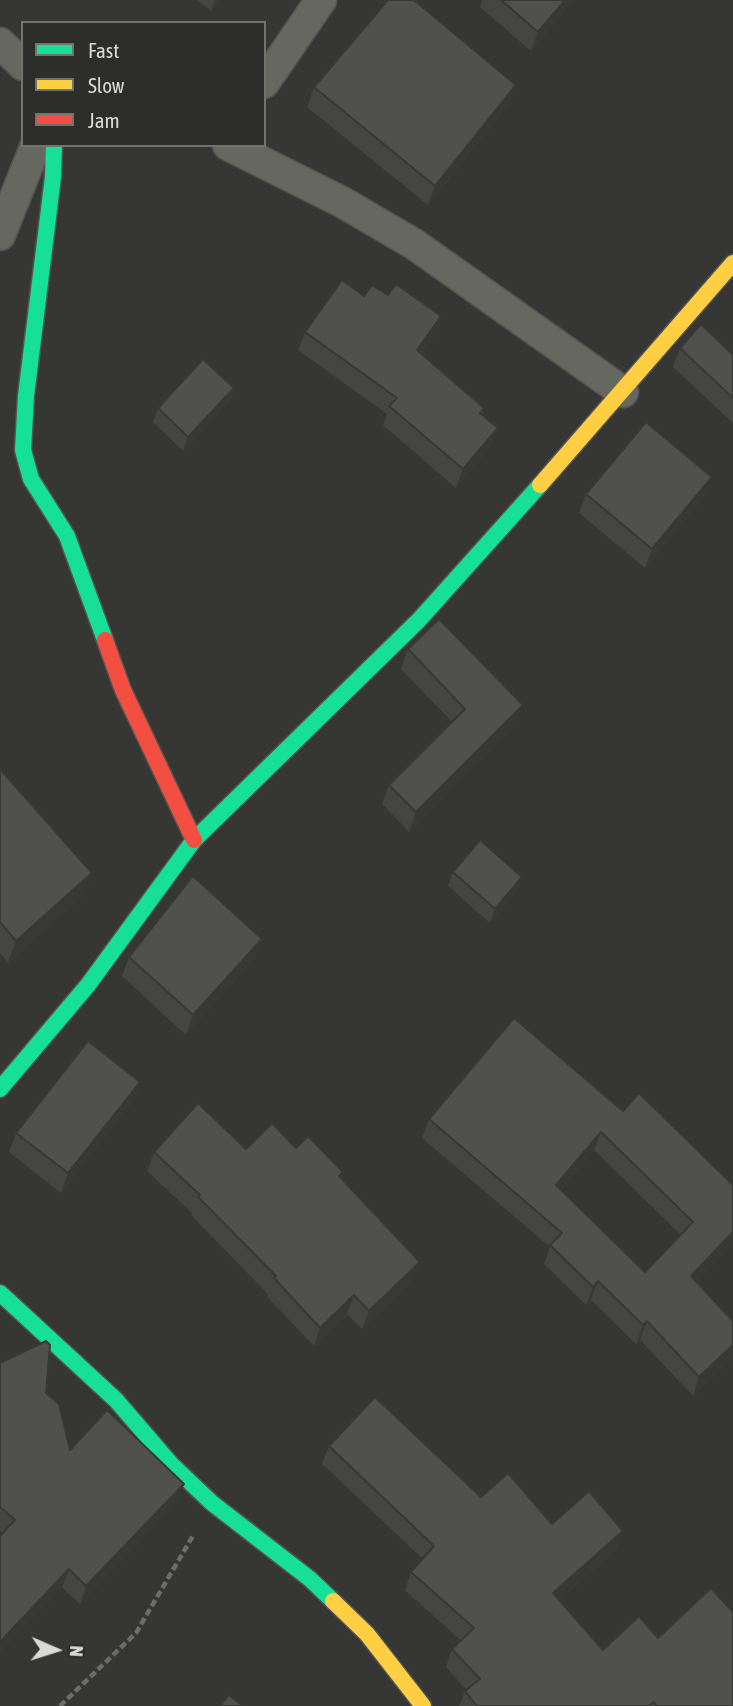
<!DOCTYPE html>
<style>
body{margin:0}
#map{position:relative;width:733px;height:1706px;overflow:hidden;background:#363735;font-family:"Asap Condensed",sans-serif}
canvas{display:block}
.legend{position:absolute;left:21px;top:21px;width:245px;height:126px;box-sizing:border-box;background:#2d2e2a;border:2px solid #72726f;margin:0;padding:9px 12px;list-style:none;font-size:21px;color:#d9d9d7}
.legend li{display:flex;align-items:center;gap:14px;height:35px}
.legend b{width:35px;border:2px solid #72726f}
.north{position:absolute;left:21px;top:1615px;width:70px;height:70px;-webkit-text-stroke:5px #2d2e2a;paint-order:stroke;rotate:93deg;font-size:19px;font-weight:700;line-height:28px;text-align:center;color:#d9d9d7}
.north::after{content:'';display:block;margin:auto;width:24px;height:32px;background:#d9d9d7;clip-path:polygon(50% 0,100% 100%,50% 72%,0 100%)}
</style>
<div id="map">
<canvas width="733" height="1706"></canvas>
<ul class="legend">
<li><b style="height:9px;background:#16e098"></b>Fast</li>
<li><b style="height:9px;background:#ffcf43"></b>Slow</li>
<li><b style="height:9px;background:#f24e42"></b>Jam</li>
</ul>
<div class="north">N</div>
</div>
<script>
const g = document.querySelector('canvas').getContext('2d');
g.lineJoin = 'round';
function shape(rows) {
  const path = new Path2D();
  for (const r of rows) {
    path.moveTo(r[0], r[1]);
    for (let i = 2; i < r.length; i += 2) path.lineTo(r[i], r[i + 1]);
  }
  return path;
}
function stroke(path, color, width, dash) {
  g.strokeStyle = color;
  g.lineWidth = width;
  g.lineCap = dash ? 'butt' : 'round';
  g.setLineDash(dash || []);
  g.stroke(path);
}
function fill(path, color) {
  g.fillStyle = color;
  g.fill(path, 'evenodd');
}
const street = shape([
 [0,43,23,65],
 [264,83,321,0],
 [228,145,342,202,414,244,623,392],
 [0,235,36,145]
]);
const fast = shape([
 [54,145,53,177,26,396,23,450,31,479,67,536,105,640],
 [0,1089,88,985,194,840,419,620,540,485],
 [0,1293,116,1400,171,1464,212,1503,310,1579,333,1601]
]);
const slow = shape([
 [540,485,733,263],
 [333,1601,367,1634,423,1706]
]);
const jam = shape([
 [105,640,123,690,194,840]
]);
stroke(street, '#535452', 33);
stroke(fast, '#535452', 19);
stroke(slow, '#535452', 19);
stroke(jam, '#535452', 19);
stroke(shape([
 [60,1706,136,1633,194,1534]
]), '#6c6d67', 4.5, [7, 3.5]);
stroke(street, '#66675f', 30);
stroke(fast, '#16e098', 16);
stroke(slow, '#ffcf43', 16);
stroke(jam, '#f24e42', 16);
fill(shape([
 [197,0,221,0,211,11],
 [482,0,574,0,531,51,480,7],
 [314,87,509,104,428,205,307,107],
 [388,295,441,316,434,335,421,354,484,408,482,415,498,428,491,446,456,488,383,425,387,414,298,350,305,332,364,296],
 [680,348,733,355,733,423,673,367],
 [234,388,229,402,183,451,153,422,158,408],
 [586,494,705,496,645,568,579,513],
 [408,649,516,724,409,832,382,804,389,785,452,722,401,669],
 [0,769,84,895,8,962,0,953],
 [453,872,517,891,490,923,448,886],
 [129,957,255,958,186,1035,122,976],
 [140,1082,133,1101,61,1193,9,1152,16,1133],
 [623,1111,733,1185,733,1244,696,1282,733,1321,733,1357,693,1396,640,1340,636,1344,591,1300,586,1305,544,1264,550,1247,422,1138,429,1119],
 [594,1150,681,1235,645,1272,561,1190],
 [296,1148,343,1172,341,1179,413,1280,362,1329,347,1314,314,1346,267,1297,268,1294,191,1215,192,1213,147,1171,154,1152],
 [0,1363,46,1393,70,1450,184,1484,177,1502,80,1604,0,1531],
 [329,1446,481,1497,552,1524,623,1531,617,1549,559,1600,603,1650,658,1638,733,1706,459,1706,465,1691,466,1690,446,1667,452,1649,461,1641,405,1590,411,1572,423,1559,322,1464]
]), '#454543');
fill(shape([
 [215,0,221,0,211,11],
 [565,0,574,0,531,51,538,32],
 [516,85,509,104,428,205,435,186],
 [441,316,434,335,410,369,417,350],
 [234,388,229,402,183,451,188,437],
 [498,428,491,446,456,488,463,469],
 [712,477,705,496,645,568,652,549],
 [523,705,516,724,409,832,416,812],
 [92,873,84,895,8,962,16,941],
 [522,877,517,891,490,923,495,909],
 [262,939,255,958,186,1035,193,1015],
 [140,1082,133,1101,61,1193,68,1173],
 [601,1132,594,1150,549,1204,556,1185],
 [733,1232,733,1244,684,1295,691,1276],
 [420,1262,413,1280,362,1329,369,1311],
 [598,1281,591,1300,586,1305,593,1287],
 [354,1295,347,1314,314,1346,320,1328],
 [647,1321,640,1340,636,1344,643,1325],
 [733,1345,733,1357,693,1396,699,1377],
 [184,1484,177,1502,80,1604,86,1586],
 [623,1531,617,1549,546,1611,553,1593],
 [69,1569,62,1588,0,1653,0,1642]
]), '#383837');
const building = shape([
 [388,0,414,0,516,85,435,186,314,87,388,0],
 [501,0,565,0,538,32,501,0],
 [342,280,364,296,372,285,388,295,396,284,441,316,417,350,484,408,480,413,498,428,463,469,389,406,397,398,305,332,342,280],
 [701,324,733,355,733,398,680,348,701,324],
 [203,359,234,388,188,437,158,408,203,359],
 [646,422,712,477,652,549,586,494,646,422],
 [439,619,523,705,416,812,389,785,465,709,408,649,439,619],
 [0,769,92,873,16,941,0,922,0,769],
 [480,840,522,877,495,909,453,872,480,840],
 [193,876,262,939,193,1015,129,957,193,876],
 [514,1018,623,1111,639,1093,733,1185,733,1232,691,1276,733,1321,733,1345,699,1377,647,1321,643,1325,598,1281,593,1287,550,1245,562,1233,429,1119,514,1018],
 [601,1132,693,1222,645,1272,556,1185,601,1132],
 [88,1041,140,1082,68,1173,16,1133,88,1041],
 [198,1103,246,1149,272,1123,296,1148,308,1136,343,1172,339,1176,420,1262,369,1311,354,1295,320,1328,274,1278,276,1276,198,1197,200,1195,154,1152,198,1103],
 [46,1341,50,1345,46,1393,59,1404,70,1450,107,1410,184,1484,86,1586,69,1569,0,1642,0,1536,15,1520,0,1507,0,1363,46,1341],
 [375,1397,481,1497,508,1473,552,1524,589,1491,623,1531,553,1593,603,1650,639,1616,658,1638,711,1588,733,1612,733,1706,657,1706,654,1702,649,1706,477,1706,465,1691,480,1679,452,1649,474,1628,411,1572,434,1546,329,1446,375,1397],
 [229,1695,243,1706,220,1706,229,1695]
]);
fill(building, '#50504e');
stroke(building, '#383837', 2);
</script>
